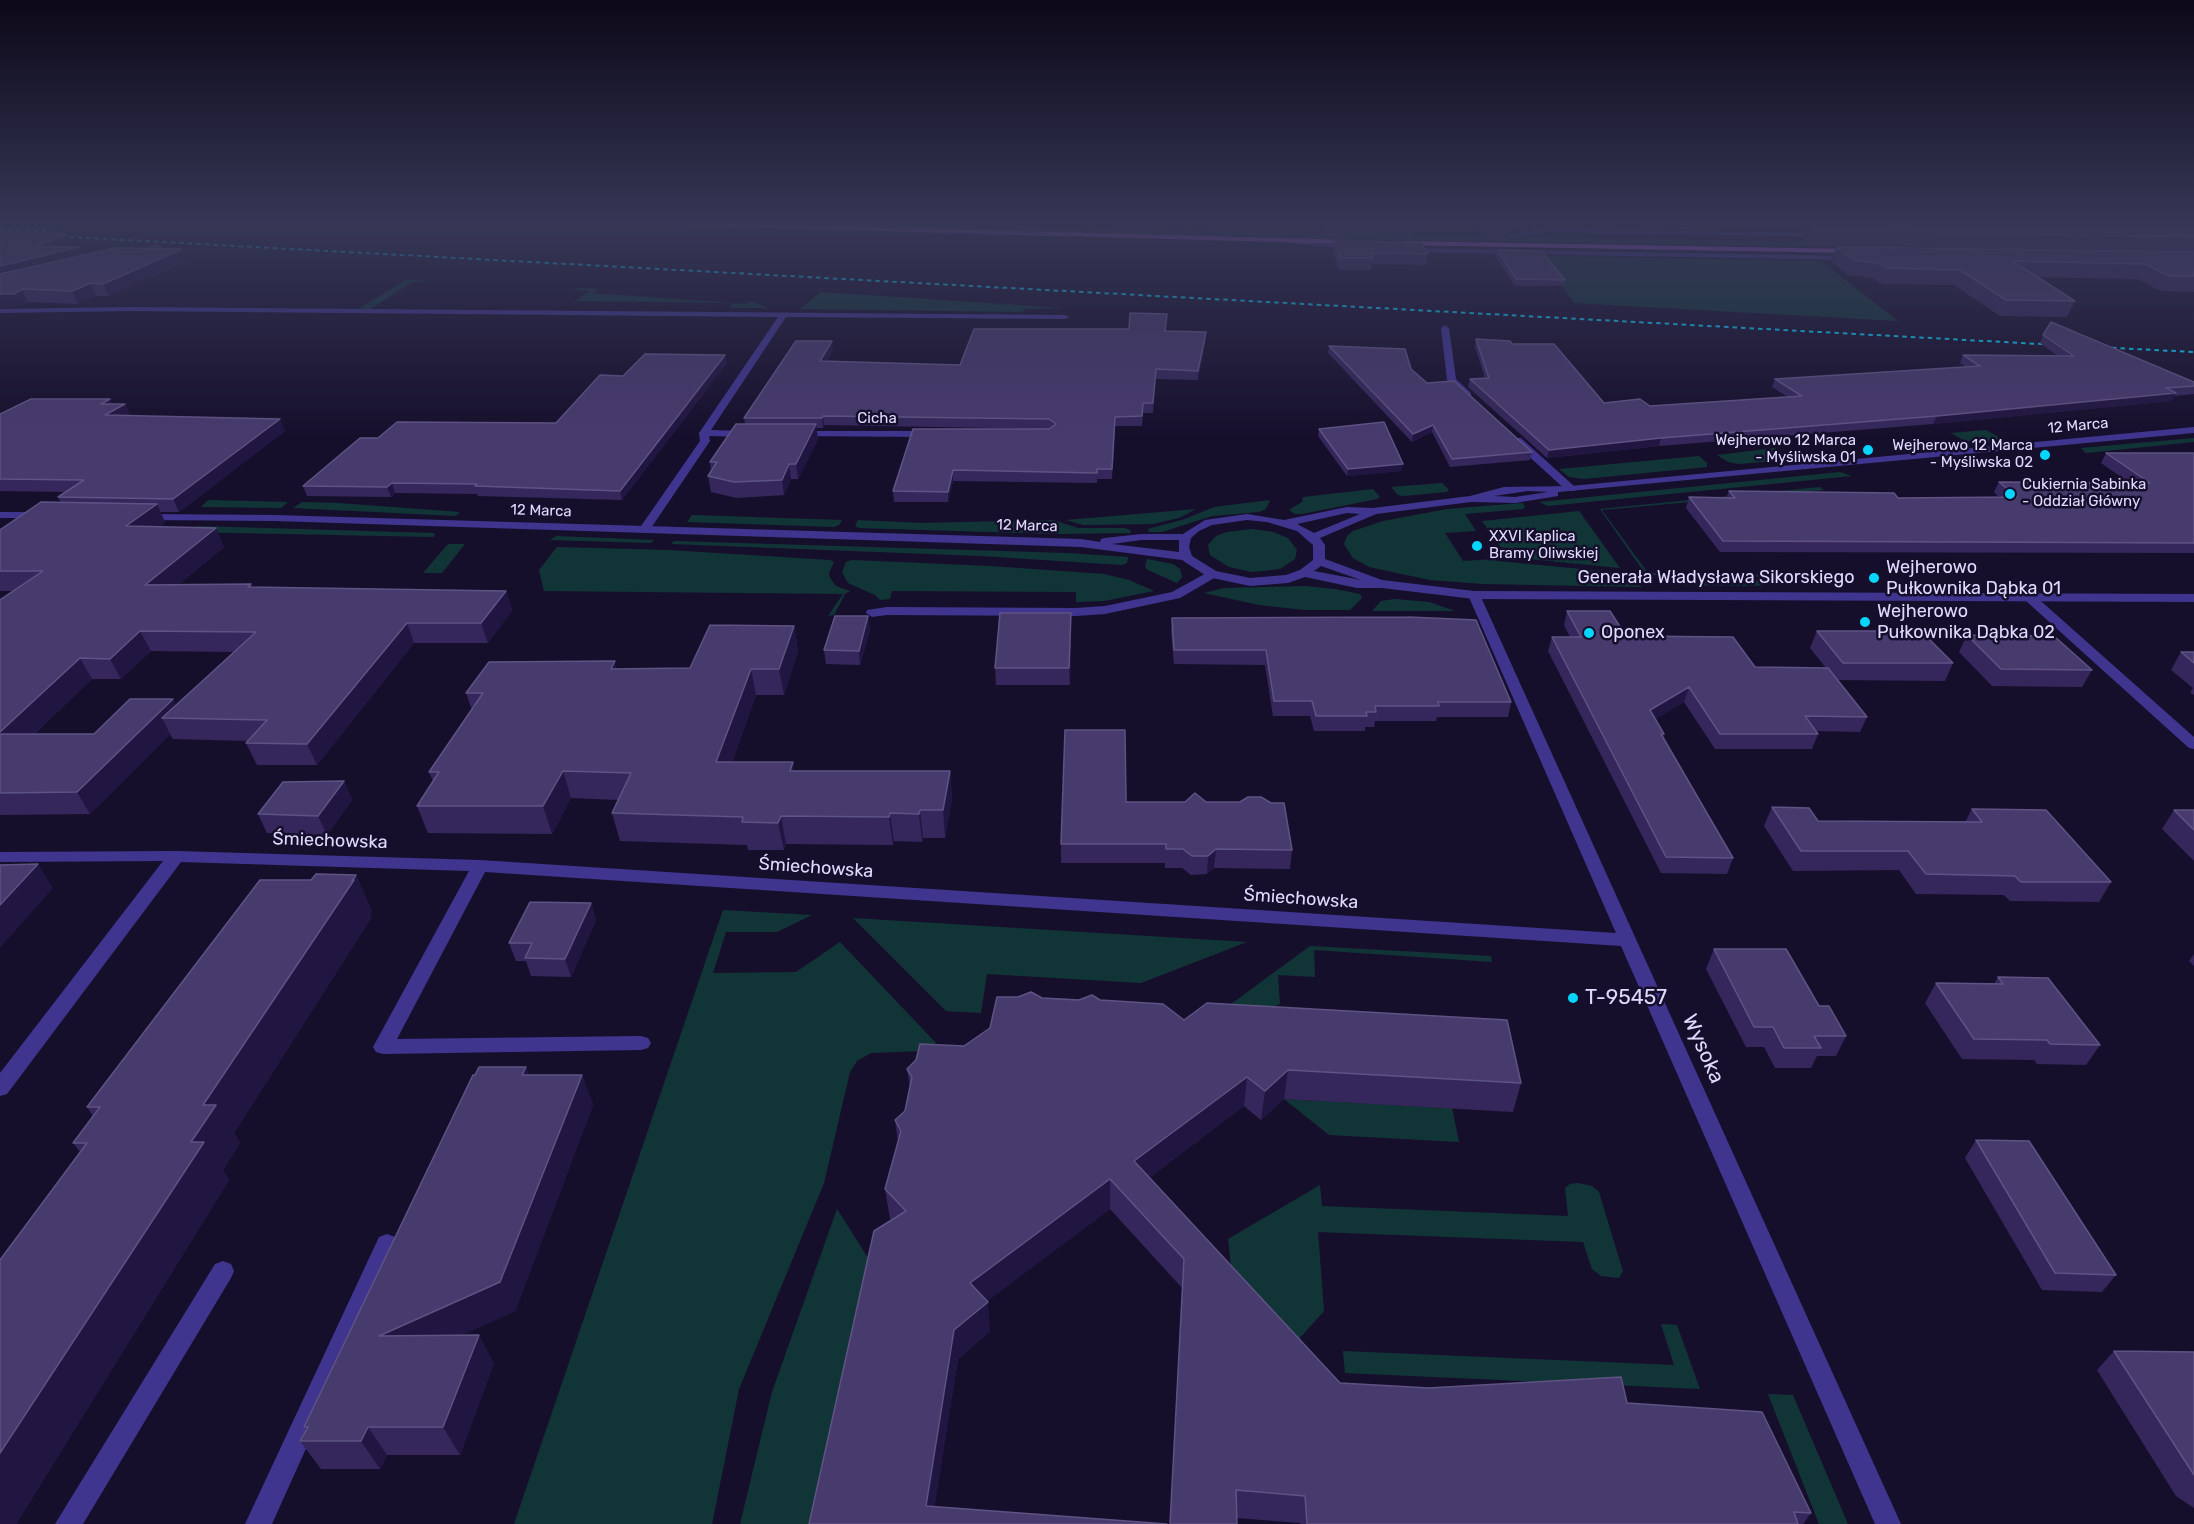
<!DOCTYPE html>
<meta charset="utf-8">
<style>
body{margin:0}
canvas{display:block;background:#160f2c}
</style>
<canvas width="2194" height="1524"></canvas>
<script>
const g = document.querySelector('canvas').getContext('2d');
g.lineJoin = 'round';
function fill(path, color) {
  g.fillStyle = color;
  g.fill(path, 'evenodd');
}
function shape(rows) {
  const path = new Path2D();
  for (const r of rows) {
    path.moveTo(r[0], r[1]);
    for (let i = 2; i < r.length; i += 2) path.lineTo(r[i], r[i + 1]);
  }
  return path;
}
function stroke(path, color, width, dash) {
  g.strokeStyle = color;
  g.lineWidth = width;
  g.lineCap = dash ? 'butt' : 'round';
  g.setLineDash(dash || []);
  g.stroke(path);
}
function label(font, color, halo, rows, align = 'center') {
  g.font = font + ' Rubik,sans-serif';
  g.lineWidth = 5;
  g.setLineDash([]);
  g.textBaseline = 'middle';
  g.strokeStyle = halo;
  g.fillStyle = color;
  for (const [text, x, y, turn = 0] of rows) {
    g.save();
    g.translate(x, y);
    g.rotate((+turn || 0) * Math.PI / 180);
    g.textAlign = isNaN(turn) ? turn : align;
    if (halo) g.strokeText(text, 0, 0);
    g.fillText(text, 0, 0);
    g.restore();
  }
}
fill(shape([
 [785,224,918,224,1085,229,1083,233],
 [1096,229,2194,249,2194,253,1287,238,1095,233],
 [1540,256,1821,261,1898,321,1574,303],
 [393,279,431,281,413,282,370,309,358,309,406,280],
 [578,288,598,289,593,294,607,294,746,304,751,301,768,308,730,308,733,303,577,301,569,306,589,291,575,290],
 [821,292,1065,308,1024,309,1023,312,800,309],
 [1986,430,2004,440,1976,443,1963,440,1951,433],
 [2194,438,2194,442,2086,453,2081,448],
 [1775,448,1787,456,1788,460,1738,464,1728,462,1717,455],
 [1699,456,1707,463,1707,467,1584,479,1569,477,1559,469],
 [1840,472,1852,476,1548,506,1539,502],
 [1442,483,1449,490,1447,492,1404,496,1398,495,1391,487],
 [1820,487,1824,490,1602,510,1648,573,1782,575,1782,577,1646,575,1600,509],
 [1373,489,1380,497,1377,499,1302,514,1295,514,1289,510,1302,502,1303,497],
 [208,500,288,502,281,508,201,507],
 [1270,500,1266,509,1259,512,1212,516,1162,532,1149,532,1148,529,1185,519,1214,507],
 [302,502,338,503,460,512,456,516,293,508],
 [1522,503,1525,506,1523,509,1465,514,1476,531,1445,533,1463,561,1496,559,1497,561,1624,573,1642,587,1483,584,1430,580,1369,567,1353,558,1344,544,1347,536,1353,531,1383,521,1447,509],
 [1196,509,1179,518,1153,524,1083,525,1066,520],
 [1579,511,1620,568,1508,557,1482,521],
 [692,515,842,520,839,525,834,527,687,522],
 [858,520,921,523,1053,520,1078,528,1125,528,1130,530,1131,533,1057,534,859,528,855,526],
 [197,526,434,533,435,535,433,537,185,532],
 [1252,529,1273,532,1288,538,1297,550,1295,559,1280,569,1252,572,1229,567,1210,555,1208,545,1216,536,1227,532],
 [556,536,654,540,651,543,550,540],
 [674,541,1067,553,1128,557,1127,563,1122,565,981,556,671,544],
 [448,544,465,544,442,573,423,573],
 [557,547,668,550,830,560,834,562,829,573,830,578,836,586,850,591,845,594,834,615,828,616,843,594,544,591,539,570],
 [1147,559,1173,564,1180,569,1182,577,1177,583,1148,570,1145,567],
 [852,560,990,566,1104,574,1129,580,1154,591,1104,601,1078,602,1076,602,1076,592,892,591,890,599,880,600,875,595,848,583,842,572,846,562],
 [1703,581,1792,581,1793,582,1755,586,1671,585,1676,582],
 [1306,586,1335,589,1360,594,1362,598,1350,610,1305,610,1259,605,1204,593,1224,588],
 [1395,599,1429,602,1455,611,1372,611,1381,601],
 [723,910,812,915,777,932,726,932,713,973,796,972,840,942,936,1043,922,1051,871,1053,857,1061,850,1072,824,1183,739,1389,712,1524,514,1524],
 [853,918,1247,942,1141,983,987,974,981,1013,946,1011],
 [1310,946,1491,956,1492,962,1314,950,1315,977,1278,975,1280,1004,1267,1010,1227,1007],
 [1284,1099,1452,1108,1459,1142,1329,1135],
 [1578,1183,1592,1186,1599,1192,1621,1265,1623,1271,1619,1278,1601,1276,1592,1269,1583,1242,1318,1232,1324,1311,1298,1340,1231,1266,1228,1239,1320,1185,1322,1206,1568,1216,1565,1188,1570,1184],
 [837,1209,877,1272,823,1524,740,1524,772,1392],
 [1661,1324,1677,1325,1700,1389,1345,1373,1343,1351,1674,1365],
 [1768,1394,1793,1395,1848,1524,1819,1524]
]), '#113537');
fill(shape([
 [1137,224,1143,224,1138,229,1135,227,1137,224],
 [1545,228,1825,233,1829,235,1825,237,1545,232,1507,238,1503,236,1545,228],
 [1285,238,1353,246,1357,248,1353,250,1282,242,1285,238],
 [159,244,162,248,127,256,123,254,159,244],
 [1407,248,1851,256,1855,258,1851,260,1404,252,1407,248],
 [131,307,1065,315,1069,317,1065,319,786,317,711,430,749,431,754,434,749,437,709,436,710,441,649,531,645,532,639,529,700,441,699,433,778,317,131,311,0,313,0,309,131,307],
 [1445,325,1449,328,1456,379,1471,393,1471,397,1465,397,1447,380,1441,328,1445,325],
 [797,431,932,431,937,434,932,437,793,436,792,434,797,431],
 [1513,438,1521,438,1575,487,1575,491,1567,491,1513,442,1513,438],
 [1212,570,1218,574,1216,577,1180,598,1105,614,1076,616,887,615,872,617,866,613,867,610,887,607,1076,608,1105,606,1172,592,1212,570],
 [1474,591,1480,595,1901,1524,1875,1524,1621,946,485,872,397,1039,641,1036,648,1038,651,1043,648,1048,641,1050,383,1054,376,1052,373,1047,469,871,181,862,7,1094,0,1096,0,1073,163,861,0,862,0,852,176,851,480,860,1616,933,1468,595,1474,591],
 [2029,593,2033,594,2194,737,2194,749,2189,748,2025,600,2023,597,2029,593],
 [387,1234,395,1237,398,1244,272,1524,245,1524,379,1237,387,1234],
 [223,1261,231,1264,234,1271,231,1278,83,1524,55,1524,215,1264,223,1261]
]), '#3f358f');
fill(shape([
 [2194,427,2194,433,1558,492,1558,496,1515,503,1471,502,1376,514,1320,538,1325,545,1325,559,1382,580,1474,591,2194,594,2194,602,1474,599,1382,588,1357,588,1305,577,1288,583,1250,586,1208,577,1182,560,1081,547,275,521,144,520,138,517,144,514,275,515,1081,539,1100,542,1101,539,1105,538,1141,534,1183,534,1205,520,1247,514,1284,520,1347,507,1373,508,1470,496,1504,487,1571,486,2194,427],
 [1528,491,1548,492,1515,497,1494,496,1528,491],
 [1347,513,1360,514,1314,533,1297,524,1347,513],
 [1247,520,1267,522,1297,531,1313,545,1313,560,1300,570,1286,575,1250,578,1216,571,1192,556,1189,547,1191,538,1199,531,1212,525,1247,520],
 [1141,540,1179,540,1179,552,1112,544,1141,540],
 [1321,566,1361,580,1314,571,1321,566],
 [0,512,42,512,48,515,42,518,0,518,0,512]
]), '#3f358f');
fill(shape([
 [687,224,767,224,1352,240,1356,242,1352,244,690,226,687,224],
 [1403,241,1853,249,1857,251,1853,253,1400,245,1403,241]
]), '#cf61ff');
stroke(shape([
 [0,229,61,232],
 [52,236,2059,345],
 [2095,347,2194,352]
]), '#06d5ff', 2, [4.5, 4]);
fill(shape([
 [1323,224,1414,224,1412,238,1327,236],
 [1474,224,1520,224,1519,231,1506,234,1505,240,1484,239],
 [1568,224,2194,224,2194,252,1811,245,1803,238,1806,228],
 [0,231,68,234,73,246,69,247,79,247,83,255,187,261,109,296,96,296,78,304,28,302,20,306,0,308],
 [1334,240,1428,254,1427,265,1372,264,1371,270,1339,270,1333,252],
 [1836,247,2194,252,2194,292,2161,291,2138,279,2036,277,2075,301,2067,317,2000,316,1954,285,1881,284,1873,278,1848,275,1831,261],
 [1497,250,1565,280,1563,286,1515,286,1495,256],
 [1166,331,1206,340,1198,380,1155,379,1153,413,1143,413,1142,426,1115,426,1112,479,1097,479,1097,483,953,481,948,502,894,502,893,491,1049,429,824,425,823,428,816,428,818,439,798,479,791,479,784,495,737,498,711,492,708,476,711,471,710,462,745,424,744,418,833,350,826,362,960,365],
 [2043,335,2194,382,2194,394,2174,396,2171,401,1933,424,1659,446,1547,458,1468,387,1470,379,1485,378,1475,347,1476,339,1512,344,1604,403,1650,406,1788,397,1772,387,1775,379,1966,367,1960,363,1963,355,2058,356,2040,343],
 [1329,346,1411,369,1427,383,1532,452,1530,460,1450,467,1432,432,1412,442,1328,353],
 [727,363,622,500,478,496,477,494,395,493,391,497,307,496,303,486,378,438,556,423,623,376],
 [113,404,125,404,131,416,285,431,179,512,160,512,165,522,159,527,224,547,178,585,251,584,253,588,506,591,512,610,488,643,414,643,317,765,257,765,246,743,249,741,173,739,170,734,90,814,0,815,0,600,14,591,0,591,0,530,61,503,58,497,66,492,0,491,0,414],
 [151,651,234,652,176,705,94,734,34,734,92,679,121,679],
 [1319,429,1401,471,1347,476,1318,436],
 [2106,453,2194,453,2194,553,1720,552,1686,508,1689,497,1726,498,1729,491,1898,498,1999,497,1994,492,1999,482,2130,483,2101,463],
 [1567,611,1626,636,1755,667,1826,668,1810,648,1817,631,1953,663,1945,681,1838,680,1867,717,1860,732,1816,731,1818,734,1812,749,1715,749,1684,702,1655,719,1664,734,1663,736,1733,858,1727,874,1661,873,1548,651,1552,637,1570,637,1564,625],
 [1071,613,1070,685,996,685,995,668],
 [868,616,870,630,860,665,826,664,824,650],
 [1172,618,1511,702,1508,717,1437,717,1436,721,1375,721,1374,727,1365,727,1365,731,1314,731,1310,716,1273,716,1265,665,1174,664,1171,632],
 [794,626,798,651,784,695,756,695,732,762,793,762,794,771,950,771,952,799,945,838,923,838,922,842,894,841,893,845,786,844,784,850,748,850,747,845,620,841,612,813,618,800,571,798,552,834,428,833,417,806,433,781,429,772,472,710,466,693,690,668],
 [1967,635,2092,670,2082,687,1992,686,1959,652],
 [2181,652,2194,652,2194,695,2190,693,2193,688,2171,670],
 [344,781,352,800,327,835,267,833,258,814],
 [1126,802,1206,802,1292,850,1290,869,1214,868,1207,874,1191,875,1182,868,1165,868,1165,863,1061,863,1061,844],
 [1772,807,1818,821,1965,822,1972,809,2111,882,2099,902,2010,901,2004,895,1916,894,1899,870,1793,871,1764,826],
 [2174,810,2194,810,2194,861,2162,829],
 [356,875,372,912,370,915,371,918,234,1133,240,1143,223,1170,229,1180,16,1524,0,1524,80,1152,73,1143,93,1116,87,1107,311,880],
 [591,903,596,920,571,977,531,976,526,961,516,961,509,943],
 [1714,949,1819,1006,1846,1036,1836,1056,1817,1056,1811,1068,1775,1068,1764,1047,1746,1047,1706,969],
 [2194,954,2194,966,2189,961],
 [1998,977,2100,1045,2086,1065,2037,1064,2034,1060,1962,1059,1925,1003,1936,983,1994,984],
 [1042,998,1100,1000,1184,1020,1521,1083,1513,1112,1284,1099,1261,1120,1244,1106,1149,1178,1340,1383,1627,1403,1811,1513,1803,1524,1300,1524,1300,1523,1237,1518,1170,1524,1182,1288,1110,1209,987,1301,990,1331,958,1359,934,1507,809,1524,892,1220,890,1219,885,1189,898,1142,895,1120,905,1111,910,1088,907,1069,964,1046],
 [530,1075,582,1075,593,1105,515,1311,462,1335,494,1363,460,1455,387,1455,380,1469,321,1469,300,1441,306,1430,304,1427],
 [1976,1140,2116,1275,2102,1292,2042,1290,1965,1158],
 [2114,1351,2194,1352,2194,1508,2176,1496,2097,1370]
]), '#35275b');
fill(shape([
 [1503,224,1520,224,1519,231,1506,234,1508,225],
 [68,234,73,246,55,253,79,247,85,259,0,280,0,266,35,247],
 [182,249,187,261,109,296,103,284],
 [91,283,96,296,78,304,72,291],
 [22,289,28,302,20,306,0,308,0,294],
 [1206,332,1206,340,1198,380,1198,371],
 [832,341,833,350,821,370,820,361],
 [725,355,727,363,622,500,620,491],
 [2176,393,2171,401,1933,424,1937,416],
 [110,399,115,410,125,404,131,416,105,415,101,404],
 [823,416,824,425,823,428,822,418],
 [280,419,285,431,179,512,173,499],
 [816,424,818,439,798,479,796,464],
 [1433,425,1432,432,1412,442,1413,434],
 [1661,438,1659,446,1547,458,1549,450],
 [789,464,791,479,784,495,782,480],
 [1403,464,1401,471,1347,476,1348,469],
 [953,470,953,481,948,502,948,492],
 [392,483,395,493,391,497,387,487],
 [157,504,165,522,135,545,126,526],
 [216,528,224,547,154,605,145,585],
 [506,591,512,610,488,643,481,623],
 [1071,613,1071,629,1070,685,1069,668],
 [868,616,870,630,860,665,859,651],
 [407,623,414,643,317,765,307,744],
 [794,626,798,651,784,695,779,669],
 [140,631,151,651,121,679,110,659],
 [80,658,92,679,11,755,0,738,0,732],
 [615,661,621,687,611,669],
 [751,669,756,695,722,789,716,762],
 [1689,687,1684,702,1646,725,1650,710],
 [173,699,182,718,162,718,170,734,90,814,77,792],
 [793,762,797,790,790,771],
 [563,771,571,798,552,834,543,806],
 [950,771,952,799,945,838,943,810],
 [344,781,352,800,327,835,318,816],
 [920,810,923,838,922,842,919,814],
 [890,813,894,841,893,845,889,817],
 [781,816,786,844,784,850,778,823],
 [1216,849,1214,868,1207,874,1208,856],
 [38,864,53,888,0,948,0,905],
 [356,875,372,912,370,915,371,918,234,1133,240,1143,223,1170,229,1180,16,1524,0,1524,0,1453,191,1142,203,1105],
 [591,903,596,920,571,977,565,959],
 [526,1067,538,1096,522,1075],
 [1288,1070,1284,1099,1261,1120,1265,1091],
 [582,1075,593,1105,515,1311,397,1365,379,1336],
 [1247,1077,1244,1106,1133,1190,1134,1161],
 [1110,1179,1110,1209,973,1312,970,1283],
 [988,1302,990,1331,958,1359,932,1524,926,1506,954,1330],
 [479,1335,494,1363,460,1455,443,1427],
 [368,1427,387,1455,380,1469,361,1441]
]), '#211541');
const building = shape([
 [1486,224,1507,224,1508,225,1487,225,1486,224],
 [1808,224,2194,230,2194,237,1816,231,1808,224],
 [0,231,68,234,35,247,79,247,0,266,0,231],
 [1334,240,1422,243,1428,254,1371,253,1373,258,1340,258,1334,240],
 [1836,247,2194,252,2194,276,2169,276,2145,264,2012,261,2075,301,2006,300,1960,270,1886,268,1879,263,1853,260,1836,247],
 [115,248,182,249,103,284,91,283,72,291,22,289,14,294,0,294,0,274,115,248],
 [1497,250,1541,251,1565,280,1516,279,1497,250],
 [1130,313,1167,314,1165,331,1206,332,1198,371,1156,369,1153,403,1143,403,1142,416,1115,417,1112,469,1097,469,1097,473,953,470,948,492,893,491,913,429,1049,429,1056,424,1049,419,823,416,822,418,744,418,796,341,832,341,820,361,960,365,974,329,1129,329,1130,313],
 [2051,322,2194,382,2194,386,2166,388,2176,393,1937,416,1661,438,1549,450,1470,379,1489,378,1476,339,1510,341,1512,344,1554,344,1604,403,1640,399,1650,406,1802,396,1775,379,1980,366,1963,355,2074,356,2043,335,2051,322],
 [1329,346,1405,349,1411,369,1427,383,1454,381,1532,452,1452,459,1433,425,1413,434,1329,346],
 [645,354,725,355,620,491,475,486,477,484,392,483,387,487,303,486,360,438,378,438,397,422,556,423,600,375,623,376,645,354],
 [31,399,110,399,101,404,125,404,105,415,280,419,173,499,58,497,84,480,0,479,0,414,31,399],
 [1384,422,1403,464,1348,469,1319,429,1384,422],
 [736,424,816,424,796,464,789,464,782,480,734,482,708,476,717,462,710,462,736,424],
 [2106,453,2194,453,2194,543,1723,541,1689,497,1735,498,1729,491,1894,493,1898,498,2017,497,1999,482,2150,483,2106,453],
 [41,502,157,504,126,526,216,528,145,585,251,584,248,587,506,591,481,623,407,623,307,744,246,743,267,720,162,718,256,632,140,631,110,659,80,658,0,732,0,600,43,571,0,571,0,530,41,502],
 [1567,611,1610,611,1626,636,1733,637,1755,667,1828,668,1867,717,1805,716,1818,734,1720,734,1689,687,1650,710,1664,734,1661,734,1733,858,1666,857,1552,637,1581,637,1567,611],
 [1000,613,1071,613,1069,668,995,668,1000,613],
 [835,616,868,616,859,651,824,650,835,616],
 [1408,617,1476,620,1511,702,1438,702,1439,706,1375,706,1376,712,1366,712,1367,716,1316,716,1312,701,1274,701,1266,650,1174,650,1172,618,1408,617],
 [710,625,794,626,779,669,751,669,716,762,793,762,790,771,950,771,943,810,920,810,919,814,890,813,889,817,781,816,778,823,742,822,743,817,612,813,631,773,563,771,543,806,417,806,439,772,429,772,483,693,466,693,489,662,615,661,611,669,690,668,710,625],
 [1817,631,1921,631,1953,663,1843,663,1817,631],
 [1967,635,2054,636,2092,670,2001,669,1967,635],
 [2181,652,2194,652,2194,663,2181,652],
 [130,699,173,699,77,792,0,793,0,734,94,734,130,699],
 [1065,730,1125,730,1126,802,1185,802,1195,793,1206,802,1240,802,1248,797,1261,797,1271,803,1284,803,1292,850,1216,849,1208,856,1192,856,1183,849,1166,849,1166,844,1061,844,1065,730],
 [344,781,318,816,258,814,283,782,344,781],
 [1772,807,1809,808,1818,821,1982,822,1972,809,2046,810,2111,882,2021,882,2015,876,1926,874,1908,851,1801,851,1772,807],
 [2174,810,2194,810,2194,830,2174,810],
 [38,864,0,905,0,865,38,864],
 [316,874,356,875,352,881,354,880,203,1105,216,1105,191,1142,204,1142,0,1453,0,1260,87,1143,73,1143,100,1107,87,1107,260,880,311,880,316,874],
 [530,902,591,903,565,959,525,958,532,943,509,943,530,902],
 [1714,949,1786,949,1819,1006,1829,1006,1846,1036,1814,1036,1821,1048,1784,1048,1773,1027,1754,1027,1714,949],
 [1998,977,2048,978,2100,1045,2050,1044,2047,1040,1974,1039,1936,983,2003,984,1998,977],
 [1031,992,1042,998,1079,1000,1092,995,1100,1000,1163,1004,1184,1020,1207,1003,1507,1020,1521,1083,1288,1070,1265,1091,1247,1077,1134,1161,1340,1383,1429,1388,1621,1377,1627,1403,1762,1412,1811,1513,1794,1512,1798,1524,1307,1524,1305,1496,1236,1490,1237,1524,1170,1524,1184,1259,1110,1179,970,1283,988,1302,954,1330,926,1506,1167,1524,809,1524,874,1231,906,1211,885,1189,901,1131,895,1120,905,1111,912,1077,907,1069,916,1060,920,1044,964,1046,990,1028,997,997,1018,997,1031,992],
 [479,1067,526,1067,522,1075,582,1075,500,1282,379,1336,479,1335,443,1427,368,1427,361,1441,300,1441,308,1427,304,1427,473,1075,475,1075,479,1067],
 [1976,1140,2029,1141,2116,1275,2055,1273,1976,1140],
 [2114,1351,2194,1352,2194,1475,2114,1351]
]);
fill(building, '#473a6d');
stroke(building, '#5f5384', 1.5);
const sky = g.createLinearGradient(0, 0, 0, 437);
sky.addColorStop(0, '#0c0818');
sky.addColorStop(0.51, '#363756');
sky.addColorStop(1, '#36375600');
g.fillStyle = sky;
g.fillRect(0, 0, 2194, 437);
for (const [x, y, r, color] of [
 [1868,450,6,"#06d5ff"],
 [2045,455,6,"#06d5ff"],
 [2010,494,6,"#06d5ff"],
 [1477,546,6,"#06d5ff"],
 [1874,578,6,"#06d5ff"],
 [1865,622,6,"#06d5ff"],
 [1589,633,6,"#06d5ff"],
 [1573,998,6,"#06d5ff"]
]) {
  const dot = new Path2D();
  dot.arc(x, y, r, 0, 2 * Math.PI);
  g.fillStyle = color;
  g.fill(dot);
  stroke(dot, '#160f2c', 2);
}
label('15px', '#e0daff', '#160f2c', [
 ["Cicha",877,419],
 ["12 Marca",2078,426,-5],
 ["12 Marca",541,511,2],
 ["12 Marca",1027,526,2]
]);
label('15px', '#e0daff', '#160f2c', [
 ["Wejherowo 12 Marca",1856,441],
 ["- Myśliwska 01",1856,458],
 ["Wejherowo 12 Marca",2033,446],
 ["- Myśliwska 02",2033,463],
 ["Cukiernia Sabinka",2022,485,"left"],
 ["- Oddział Główny",2022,502,"left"],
 ["XXVI Kaplica",1489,537,"left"],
 ["Bramy Oliwskiej",1489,554,"left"]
], 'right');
label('18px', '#e0daff', '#160f2c', [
 ["Wejherowo",1886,568],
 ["Pułkownika Dąbka 01",1886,589],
 ["Wejherowo",1877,612],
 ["Pułkownika Dąbka 02",1877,633],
 ["Oponex",1601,633]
], 'left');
label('18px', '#e0daff', '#160f2c', [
 ["Generała Władysława Sikorskiego",1716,578],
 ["Śmiechowska",330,841,2],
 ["Śmiechowska",816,868,4],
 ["Śmiechowska",1301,899,4]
]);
label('21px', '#e0daff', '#160f2c', [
 ["T-95457",1585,998]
], 'left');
label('21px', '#e0daff', '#160f2c', [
 ["Wysoka",1703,1049,66]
]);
</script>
